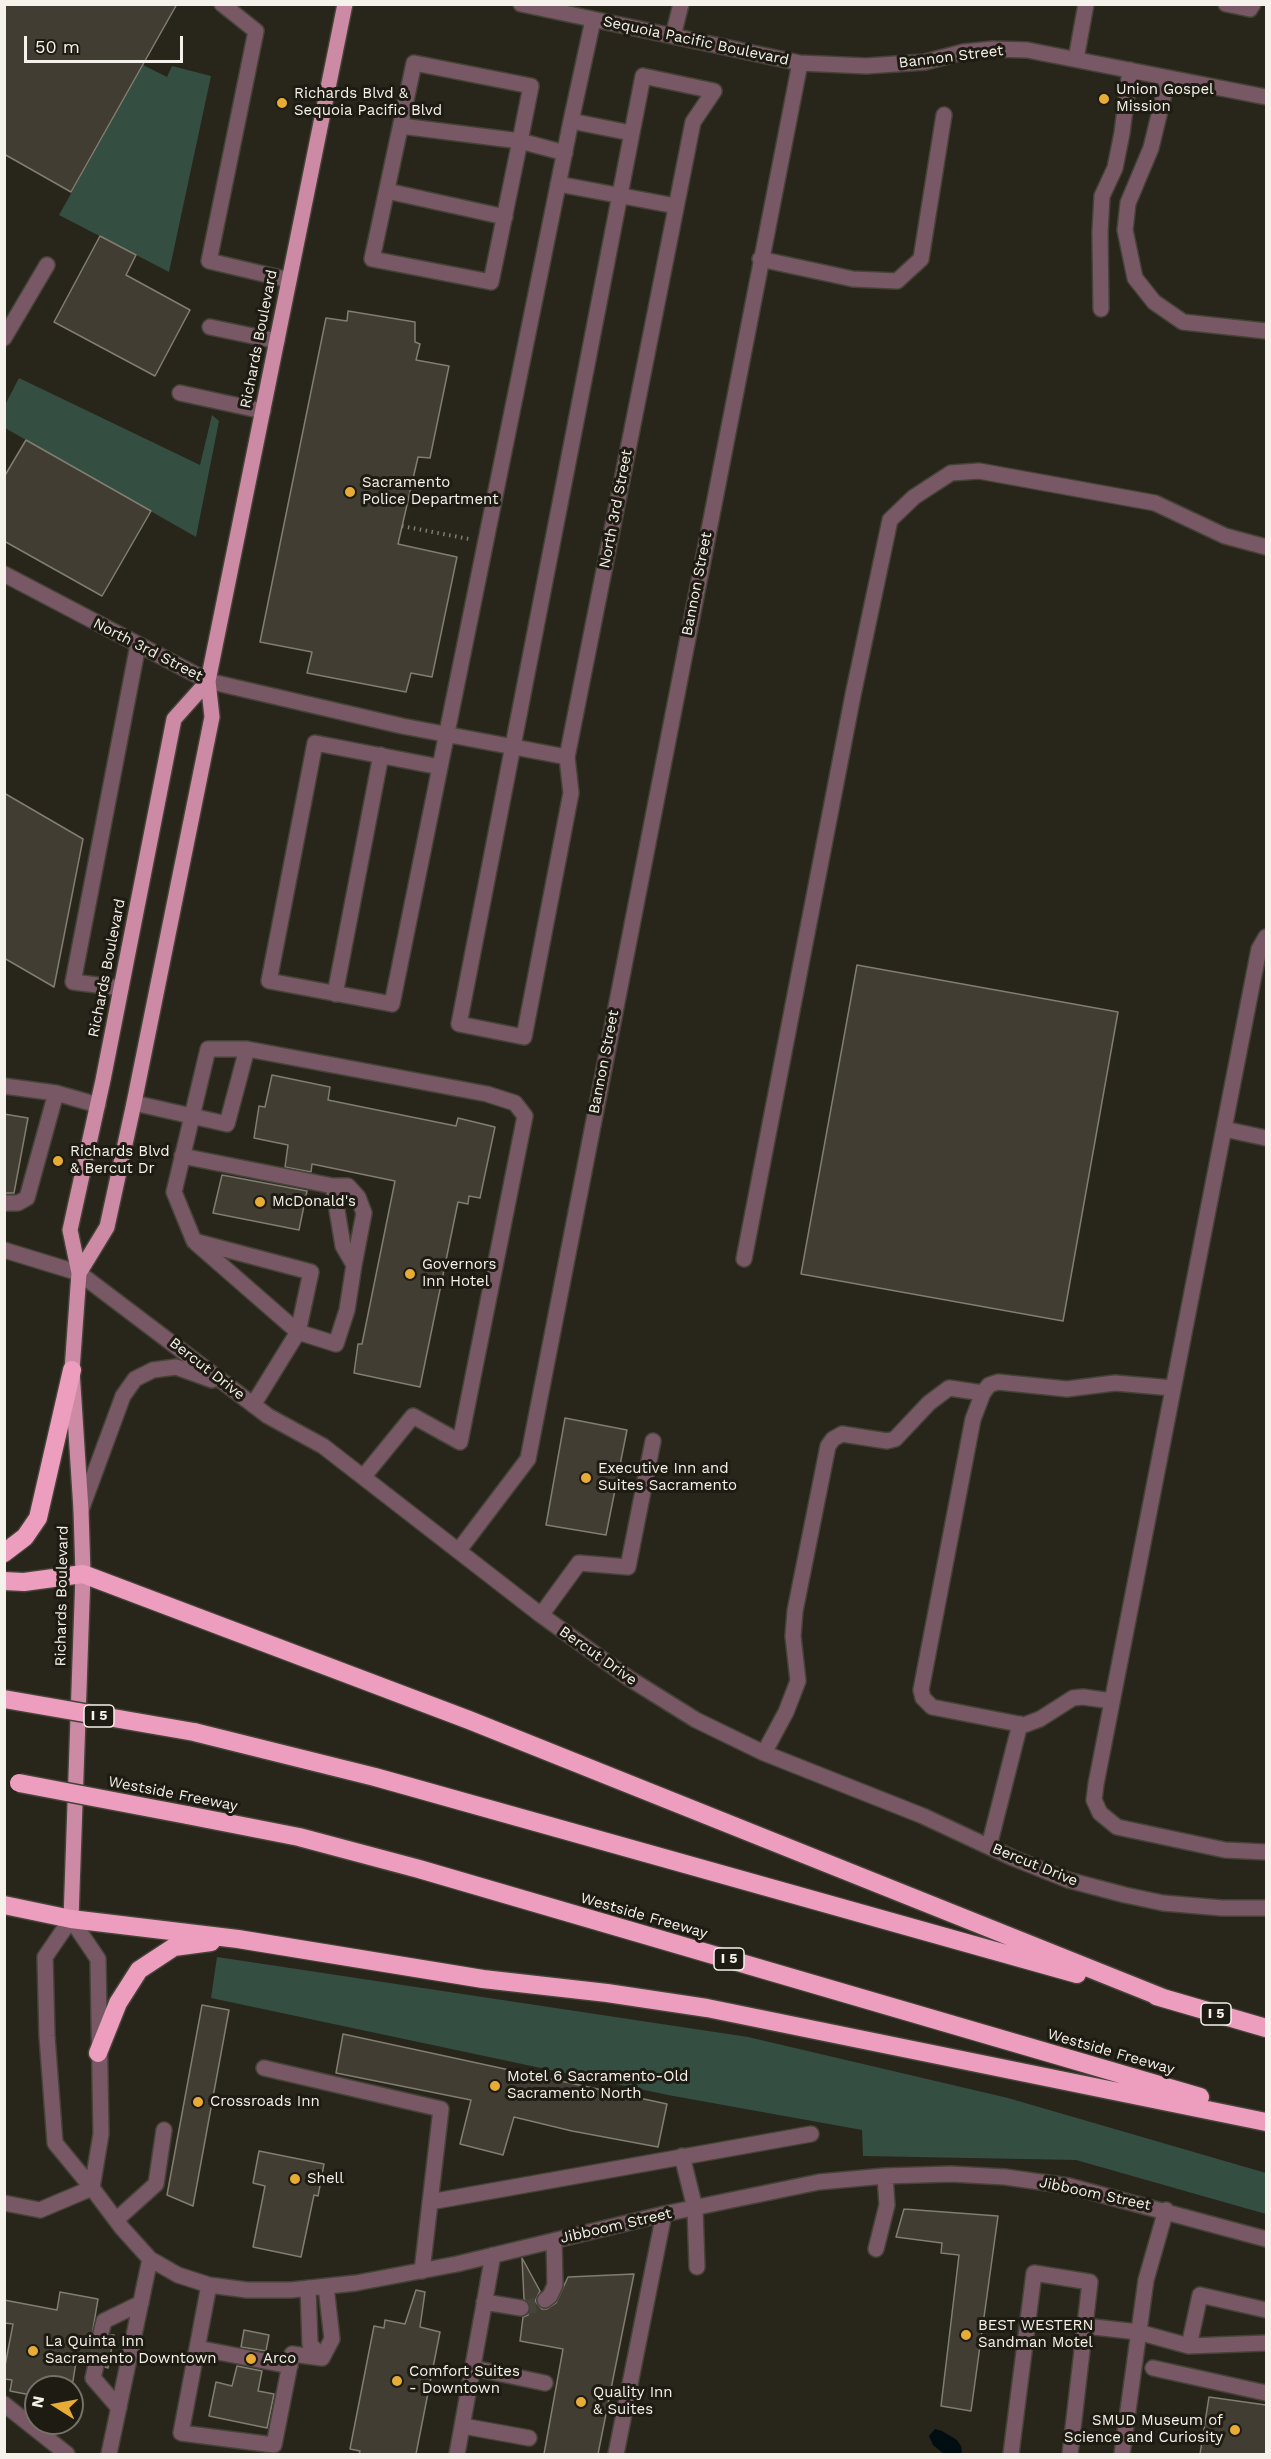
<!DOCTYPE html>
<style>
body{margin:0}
#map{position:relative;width:1271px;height:2459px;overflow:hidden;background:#28251b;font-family:"Work Sans",sans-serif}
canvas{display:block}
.frame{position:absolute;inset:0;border:6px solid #f5f2ec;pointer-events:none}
.north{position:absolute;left:24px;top:2375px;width:60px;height:60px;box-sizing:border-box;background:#1e1b12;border:2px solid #747169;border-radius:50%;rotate:281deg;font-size:16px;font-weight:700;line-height:24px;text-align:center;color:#f5f2ec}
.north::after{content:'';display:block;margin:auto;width:21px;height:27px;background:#e7ac36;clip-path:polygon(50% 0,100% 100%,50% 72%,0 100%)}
.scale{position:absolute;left:24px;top:36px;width:159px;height:27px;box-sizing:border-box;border:3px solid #f5f2ec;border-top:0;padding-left:8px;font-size:18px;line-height:21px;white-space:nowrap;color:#f5f2ec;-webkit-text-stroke:4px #1e1b12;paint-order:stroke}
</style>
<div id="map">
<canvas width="1271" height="2459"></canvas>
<div class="frame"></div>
<div class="north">N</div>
<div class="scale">50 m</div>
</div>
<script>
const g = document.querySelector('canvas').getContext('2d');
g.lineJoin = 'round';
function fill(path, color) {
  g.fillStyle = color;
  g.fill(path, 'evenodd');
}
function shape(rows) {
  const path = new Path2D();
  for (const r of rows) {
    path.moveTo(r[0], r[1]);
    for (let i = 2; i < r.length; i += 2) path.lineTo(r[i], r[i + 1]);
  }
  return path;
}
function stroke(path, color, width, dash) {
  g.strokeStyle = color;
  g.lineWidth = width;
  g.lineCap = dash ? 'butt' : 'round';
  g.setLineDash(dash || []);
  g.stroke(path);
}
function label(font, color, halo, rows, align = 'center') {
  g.font = font + ' "Work Sans",sans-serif';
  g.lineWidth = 6;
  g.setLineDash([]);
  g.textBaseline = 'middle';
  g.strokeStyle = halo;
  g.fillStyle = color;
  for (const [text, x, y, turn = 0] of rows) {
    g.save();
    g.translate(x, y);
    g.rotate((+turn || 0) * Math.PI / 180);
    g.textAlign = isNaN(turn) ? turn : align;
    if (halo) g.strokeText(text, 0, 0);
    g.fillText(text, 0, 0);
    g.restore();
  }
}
fill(shape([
 [143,65,167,77,172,66,211,76,169,272,59,215],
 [19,378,200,465,212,415,219,421,196,537,5,428,5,405],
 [217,1957,748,2037,1008,2098,1266,2173,1266,2214,1076,2160,863,2156,862,2130,668,2095,211,1998]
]), '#354e42');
fill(shape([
 [935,2429,942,2431,957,2440,961,2446,962,2452,959,2454,944,2454,933,2445,929,2436]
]), '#000e12');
const building = shape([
 [4,4,177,4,71,192,4,154,4,4],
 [100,236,136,255,126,275,190,310,155,376,54,322,100,236],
 [348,311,415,322,415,342,420,344,416,360,449,366,430,458,418,457,398,544,457,557,432,677,411,673,406,692,307,673,312,652,260,642,326,318,347,321,348,311],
 [26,440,151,511,102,596,4,541,4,477,26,440],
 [4,793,83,839,54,987,4,958,4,793],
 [857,965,1118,1012,1063,1321,801,1274,857,965],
 [272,1075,330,1087,328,1100,456,1126,458,1118,495,1127,480,1198,469,1196,468,1204,458,1202,420,1387,354,1373,358,1344,362,1344,395,1181,312,1164,311,1172,285,1167,288,1145,254,1138,259,1106,265,1107,272,1075],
 [4,1114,28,1118,14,1193,4,1193,4,1114],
 [222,1175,307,1191,299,1230,213,1213,222,1175],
 [565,1418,627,1430,606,1535,546,1525,565,1418],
 [202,2005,229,2010,193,2206,167,2195,202,2005],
 [343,2034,667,2104,658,2147,572,2131,514,2117,503,2155,460,2144,471,2100,336,2073,343,2034],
 [259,2151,324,2164,318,2196,314,2195,301,2257,253,2247,265,2186,253,2183,259,2151],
 [904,2209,998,2216,971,2411,941,2406,959,2255,941,2253,942,2243,896,2237,904,2209],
 [522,2258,540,2291,535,2301,542,2309,547,2309,556,2303,568,2277,634,2274,598,2454,544,2454,563,2349,520,2341,523,2317,528,2315,531,2309,530,2304,524,2299,522,2258],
 [416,2290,425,2292,420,2327,440,2332,416,2454,359,2454,360,2451,350,2449,374,2326,384,2328,385,2320,405,2324,416,2290],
 [60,2292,98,2299,92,2335,99,2343,108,2340,111,2335,114,2335,108,2368,105,2367,102,2358,94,2356,86,2364,76,2362,72,2387,36,2387,36,2396,10,2391,12,2380,4,2379,4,2371,13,2324,4,2323,4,2300,57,2310,60,2292],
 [244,2330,269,2335,266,2351,241,2347,244,2330],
 [237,2366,262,2371,258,2391,274,2394,267,2428,209,2416,216,2382,232,2386,237,2366],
 [1209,2397,1266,2405,1266,2454,1200,2454,1209,2397]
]);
fill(building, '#413d33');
stroke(building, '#817d71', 1.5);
stroke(shape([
 [521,2308,536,2305,545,2300],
 [96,2365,101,2333]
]), '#47443a', 15, [15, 8]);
const minor = shape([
 [222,4,256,31,209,261,289,280],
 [521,4,800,63,866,66,925,62,963,52,993,49,1027,50,1266,97],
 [1226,4,1250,9,1253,4],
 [673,36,681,4],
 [1076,59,1086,4],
 [643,76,714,91,693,122,567,757,571,793,524,1037,459,1024,643,76],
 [1168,78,1151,148,1128,203,1125,230,1135,278,1154,302,1183,322,1266,331],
 [571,121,593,20],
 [401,126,520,141,531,86,414,63,372,259,491,282,520,141,565,153],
 [558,184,676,206],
 [387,191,505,217],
 [760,259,853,279,897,281,921,259,944,115],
 [1101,309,1100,232,1102,196,1115,168,1122,133,1130,70],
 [210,327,277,341],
 [4,338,47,265],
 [180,393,263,411],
 [4,574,208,681,402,726,567,757],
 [440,767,392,1004,269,981,315,743,440,767,571,121,631,133],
 [1266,937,1259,949,1096,1784,1094,1800,1100,1813,1117,1827,1225,1850,1266,1852],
 [121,988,73,982,138,645],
 [335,994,381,755],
 [4,1086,56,1093,98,1105],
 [134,1103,227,1124,247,1049],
 [1224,1129,1266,1138],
 [182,1156,333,1186,343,1246,354,1265,347,1310,336,1344,298,1332,196,1243],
 [333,1186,348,1186,358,1197,364,1213,354,1265],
 [4,1203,18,1203,27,1198,56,1093],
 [4,1250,79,1273,268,1416,323,1446,541,1615,627,1677,696,1720,764,1753,923,1816,1013,1858,1068,1880,1125,1895,1163,1903,1222,1908,1266,1908],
 [744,1259,853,695,890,520,914,497,951,473,979,471,1155,503,1225,536,1266,547],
 [253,1405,298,1332,311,1272,194,1241,174,1192,208,1049,247,1049,487,1094,515,1103,525,1116,460,1442,413,1416,364,1476],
 [81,1510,123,1396,135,1379,153,1370,176,1367,212,1380],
 [459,1550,528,1459,800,63],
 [541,1615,579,1563,628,1567,653,1441],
 [1112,1701,1083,1697,1073,1698,1040,1719,1024,1725,932,1707,923,1698,921,1690,973,1419,983,1393,989,1385,998,1382,1067,1389,1115,1383,1173,1388],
 [764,1753,786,1712,798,1681,793,1636,795,1611,828,1446,833,1439,842,1434,887,1441,895,1439,929,1403,949,1388,983,1393],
 [989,1846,1020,1724],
 [264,2068,441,2109,422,2271],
 [682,2156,695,2208,697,2267],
 [92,2188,101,2134,98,1959,71,1919,45,1957,47,2036,55,2143,92,2188,122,2228,150,2259,178,2275,209,2285,247,2290,291,2290,356,2283,457,2264,664,2214,819,2182,885,2176,951,2174,1005,2177,1069,2186,1266,2239],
 [430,2202,811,2134],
 [4,2203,40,2210,92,2188],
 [116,2220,156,2184,164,2130],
 [876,2249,887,2205,885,2176],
 [209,2285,181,2433,274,2445,292,2354,322,2358],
 [308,2288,310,2344,322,2358],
 [545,2300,550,2296,555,2285,554,2241],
 [484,2302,521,2308],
 [1085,2326,1138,2332,1189,2346,1266,2343],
 [101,2333,104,2321,141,2303],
 [1189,2346,1200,2295,1266,2310],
 [197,2348,290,2366],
 [322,2358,332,2339,326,2287],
 [96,2365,93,2378,119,2408],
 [473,2368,545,2383],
 [1153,2368,1266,2393],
 [4,2404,67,2454],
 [463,2426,529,2438],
 [109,2454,150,2259],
 [457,2454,493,2255],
 [616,2454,664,2214],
 [1011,2454,1034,2273,1090,2282,1070,2454],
 [1122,2454,1146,2280,1166,2210]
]);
const major = shape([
 [79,1273,107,1227,134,1103,212,717,208,681,345,4],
 [71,1919,83,1574,81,1510,72,1370,79,1273,70,1230,103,1080,174,719,208,681]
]);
const highway = shape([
 [4,1553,25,1537,38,1518,72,1370],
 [4,1581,24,1582,83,1574,469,1720,1166,1999],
 [194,1732,375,1777,1077,1974],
 [187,1815,299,1837,419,1869,1200,2097],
 [4,1905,71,1919,238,1939,483,1979,607,1993,707,2008,1266,2122],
 [1156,1996,1266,2028],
 [98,2053,118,2003,139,1970,174,1947,211,1942]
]);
stroke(minor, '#454238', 18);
stroke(major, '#454238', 18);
stroke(highway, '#454238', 21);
stroke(shape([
 [402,526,469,539]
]), '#807d74', 4, [1.5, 4.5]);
stroke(minor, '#785864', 15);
stroke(major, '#cc8aa4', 15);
stroke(highway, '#ed9dbd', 18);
const highwayBridge = shape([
 [4,1699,194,1732],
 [19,1783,187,1815]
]);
stroke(highwayBridge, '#454238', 21, []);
stroke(highwayBridge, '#ed9dbd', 18);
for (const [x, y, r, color] of [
 [1104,99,6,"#e7ac36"],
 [282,103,6,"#e7ac36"],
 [350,492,6,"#e7ac36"],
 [58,1161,6,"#e7ac36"],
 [260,1202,6,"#e7ac36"],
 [410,1274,6,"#e7ac36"],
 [586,1478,6,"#e7ac36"],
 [495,2086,6,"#e7ac36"],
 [198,2102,6,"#e7ac36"],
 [295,2179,6,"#e7ac36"],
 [966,2335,6,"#e7ac36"],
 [33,2351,6,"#e7ac36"],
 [251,2359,6,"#e7ac36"],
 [397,2381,6,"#e7ac36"],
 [581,2402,6,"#e7ac36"],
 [1235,2430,6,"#e7ac36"]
]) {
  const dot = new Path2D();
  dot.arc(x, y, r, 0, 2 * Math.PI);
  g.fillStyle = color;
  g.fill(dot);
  stroke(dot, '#1e1b12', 2);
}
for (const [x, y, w] of [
 [99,1716,30],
 [729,1959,30],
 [1216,2014,30]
]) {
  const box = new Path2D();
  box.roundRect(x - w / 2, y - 11, w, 22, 4.5);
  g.fillStyle = '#1e1b12';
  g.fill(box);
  stroke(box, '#f5f2ec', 1.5);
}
label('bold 14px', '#f5f2ec', null, [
 ["I 5",99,1716],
 ["I 5",729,1959],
 ["I 5",1216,2014]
]);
label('15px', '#f5f2ec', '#1e1b12', [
 ["Sequoia Pacific Boulevard",696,41,12],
 ["Bannon Street",951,57,-7],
 ["Richards Boulevard",259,339,-79],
 ["North 3rd Street",616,509,-79],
 ["Bannon Street",697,584,-79],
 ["North 3rd Street",148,650,27],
 ["Richards Boulevard",107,968,-79],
 ["Bannon Street",604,1062,-79],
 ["Bercut Drive",207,1369,38],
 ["Richards Boulevard",62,1596,-89],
 ["Bercut Drive",598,1656,35],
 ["Westside Freeway",173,1794,11],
 ["Bercut Drive",1035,1865,22],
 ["Westside Freeway",644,1916,16],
 ["Westside Freeway",1111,2052,16],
 ["Jibboom Street",1095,2194,12],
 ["Jibboom Street",616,2226,-13]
]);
label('15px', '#f5f2ec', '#1e1b12', [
 ["Union Gospel",1116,90],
 ["Mission",1116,107],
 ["Richards Blvd &",294,94],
 ["Sequoia Pacific Blvd",294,111],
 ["Sacramento",362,483],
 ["Police Department",362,500],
 ["Richards Blvd",70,1152],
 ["& Bercut Dr",70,1169],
 ["McDonald's",272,1202],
 ["Governors",422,1265],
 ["Inn Hotel",422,1282],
 ["Executive Inn and",598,1469],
 ["Suites Sacramento",598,1486],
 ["Motel 6 Sacramento-Old",507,2077],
 ["Sacramento North",507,2094],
 ["Crossroads Inn",210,2102],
 ["Shell",307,2179],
 ["BEST WESTERN",978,2326],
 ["Sandman Motel",978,2343],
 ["La Quinta Inn",45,2342],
 ["Sacramento Downtown",45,2359],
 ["Arco",263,2359],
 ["Comfort Suites",409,2372],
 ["- Downtown",409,2389],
 ["Quality Inn",593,2393],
 ["& Suites",593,2410],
 ["SMUD Museum of",1223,2421,"right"],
 ["Science and Curiosity",1223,2438,"right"]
], 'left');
</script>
